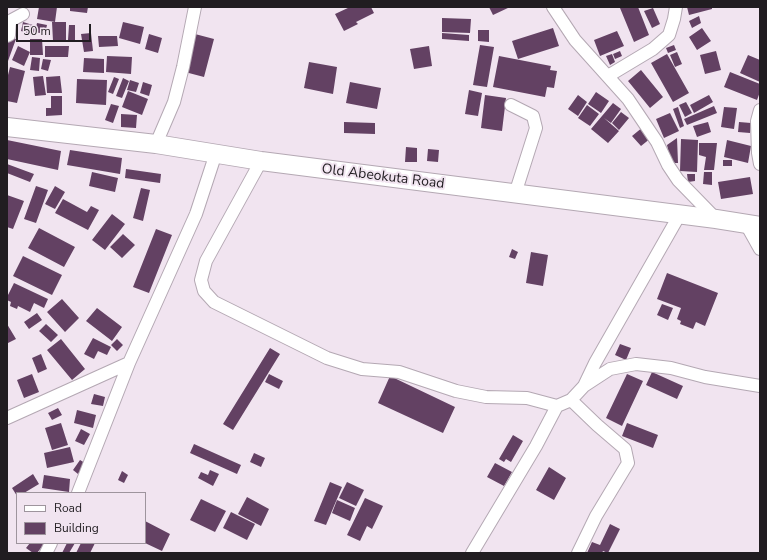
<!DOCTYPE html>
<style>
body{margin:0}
#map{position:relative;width:767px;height:560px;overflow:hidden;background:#f1e4f0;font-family:"Nunito Sans",sans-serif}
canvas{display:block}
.frame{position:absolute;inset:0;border:8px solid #211d21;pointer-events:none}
.legend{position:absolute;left:16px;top:492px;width:130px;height:52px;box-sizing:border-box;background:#f1e4f0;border:1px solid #9e949d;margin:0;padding:5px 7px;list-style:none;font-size:12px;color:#211d21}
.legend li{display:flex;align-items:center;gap:8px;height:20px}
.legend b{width:20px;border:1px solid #9e949d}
.scale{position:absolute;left:16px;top:24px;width:75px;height:18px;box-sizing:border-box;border:2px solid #211d21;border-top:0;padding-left:5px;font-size:12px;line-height:14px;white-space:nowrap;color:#211d21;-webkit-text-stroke:3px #f1e4f0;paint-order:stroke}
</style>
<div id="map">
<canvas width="767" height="560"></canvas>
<div class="frame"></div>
<ul class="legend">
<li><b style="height:5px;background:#fff"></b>Road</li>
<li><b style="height:11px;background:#634163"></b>Building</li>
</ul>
<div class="scale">50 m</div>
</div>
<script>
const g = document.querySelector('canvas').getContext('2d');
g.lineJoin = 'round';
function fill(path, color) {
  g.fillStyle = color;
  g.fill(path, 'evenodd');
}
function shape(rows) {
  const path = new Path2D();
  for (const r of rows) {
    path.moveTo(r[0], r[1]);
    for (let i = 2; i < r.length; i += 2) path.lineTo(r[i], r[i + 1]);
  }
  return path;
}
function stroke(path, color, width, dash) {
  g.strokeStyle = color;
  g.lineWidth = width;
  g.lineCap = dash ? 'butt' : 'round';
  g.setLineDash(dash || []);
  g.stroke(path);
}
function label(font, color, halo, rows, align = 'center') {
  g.font = font + ' "Nunito Sans",sans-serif';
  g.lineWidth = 4;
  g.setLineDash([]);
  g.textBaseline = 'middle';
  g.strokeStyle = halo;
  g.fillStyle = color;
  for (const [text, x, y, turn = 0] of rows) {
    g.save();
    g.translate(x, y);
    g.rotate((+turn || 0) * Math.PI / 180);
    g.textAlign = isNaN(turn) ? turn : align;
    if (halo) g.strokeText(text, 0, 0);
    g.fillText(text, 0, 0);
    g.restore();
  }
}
fill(shape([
 [39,7,57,7,55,22,37,19],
 [70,7,88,7,87,13,70,11],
 [350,7,371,7,374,13,356,22,358,24,344,31,335,14],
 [489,7,510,7,493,15],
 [622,7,638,7,649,35,634,42,620,8],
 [687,7,712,7,712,9,689,15],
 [653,8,660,24,652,28,644,11],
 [699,16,701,23,692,28,689,21],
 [442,18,471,19,470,33,442,32],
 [23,22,36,26,33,35,21,31],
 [52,22,66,22,66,41,53,41],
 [123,22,144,27,140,44,119,38],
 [37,23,47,25,45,34,35,32],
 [69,25,75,25,75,40,68,40],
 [553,28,559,46,518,59,512,41],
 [702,28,711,41,697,50,689,37],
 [478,30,489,30,489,42,478,41],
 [617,31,624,46,600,56,594,40],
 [91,33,93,51,84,52,81,34],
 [442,33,469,35,469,41,442,39],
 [149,34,162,38,158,53,145,49],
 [195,34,214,39,204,77,185,72],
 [7,36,16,39,8,61,7,61],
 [98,36,117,36,118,46,99,47],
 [30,39,42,39,43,55,30,55],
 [480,45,494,47,487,87,473,85],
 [674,45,676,50,668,53,666,48],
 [18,46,30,52,24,66,12,60],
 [45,46,69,46,68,57,45,57],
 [429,46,432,66,414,69,410,49],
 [620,51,622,56,615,59,613,54],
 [716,51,721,70,705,74,700,55],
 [677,52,682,64,675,67,670,55],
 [612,54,615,62,610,65,606,56],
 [667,54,689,93,673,102,651,63],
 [748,55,760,60,760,82,740,73],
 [107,56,132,57,131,74,106,72],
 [499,56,551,66,550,70,557,71,554,88,547,87,545,97,493,87],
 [32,57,40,58,39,71,30,70],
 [84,58,104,59,104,73,83,72],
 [43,59,51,60,48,71,41,69],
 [309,62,337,67,333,94,304,88],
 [10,67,25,71,17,103,7,101,7,79],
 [641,70,663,97,650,108,628,81],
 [730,72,760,84,760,92,757,100,724,87],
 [43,76,46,95,35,96,33,77],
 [60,76,62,93,47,93,46,77],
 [114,77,119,79,113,94,108,92],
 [123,78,129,81,122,98,116,96],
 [77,79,107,80,106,105,76,103],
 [130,80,139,83,136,92,127,90],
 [143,82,152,85,149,96,140,93],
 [350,82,381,88,377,109,346,103],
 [469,90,482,93,478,116,465,114],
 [128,91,148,99,142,115,122,107],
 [596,92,609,101,601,113,588,104],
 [485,95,506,98,502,131,481,128],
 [578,95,587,102,578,116,568,109],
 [709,95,713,102,694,113,690,105],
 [51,96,62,96,62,115,46,116,46,108,51,108],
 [686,102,692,113,685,117,679,105],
 [613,103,621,109,611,123,604,118,619,131,608,143,591,129],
 [111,104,119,106,113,123,105,120],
 [587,105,599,114,590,126,578,118],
 [714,106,717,113,687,125,684,119],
 [678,107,684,126,680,128,673,109],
 [724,107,737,108,734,129,721,127],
 [621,112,629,118,619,130,612,123],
 [670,113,679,131,664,138,656,119],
 [121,114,137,115,136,128,121,127],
 [344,122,375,123,375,134,344,133],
 [708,122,711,132,697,137,693,126],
 [739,122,751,123,750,133,738,132],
 [643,127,651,138,641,146,632,136],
 [677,138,678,163,671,163,667,145],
 [681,139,698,140,697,172,680,171],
 [7,140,61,151,58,170,7,159],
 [727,140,751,146,748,163,724,157],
 [699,143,717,143,714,170,704,170,706,157,699,155],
 [406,147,417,148,417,162,405,162],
 [428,149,439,150,438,162,427,161],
 [70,150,122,158,120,174,67,165],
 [723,160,732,160,732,166,723,166],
 [7,164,34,174,30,182,7,173],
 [126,169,161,174,160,183,125,178],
 [92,172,118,178,115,192,89,186],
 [704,172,712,172,712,185,703,184],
 [687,174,695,174,695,181,688,182],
 [750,177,753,194,721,199,718,182],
 [36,186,48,190,36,223,24,219],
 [55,186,65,192,55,209,45,204],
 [141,188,150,190,143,221,133,218],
 [7,195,24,201,13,229,7,227],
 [63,199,87,212,91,206,99,210,88,230,55,213],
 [112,214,125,224,105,250,92,240],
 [39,228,75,247,64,267,28,248],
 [156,229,172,235,149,293,133,287],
 [123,234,135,245,122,258,110,247],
 [512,249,518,252,515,259,509,257],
 [531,252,548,255,543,286,526,283],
 [23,256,62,275,52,295,13,276],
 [667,273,718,293,705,326,696,322,693,329,680,324,681,321,677,319,681,308,657,299],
 [14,283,48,299,44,308,34,303,30,312,18,306,17,309,10,306,11,302,7,300,7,297],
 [62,299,79,318,65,332,47,312],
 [662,304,673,308,668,320,657,315],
 [97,308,122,327,112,341,86,321],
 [37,313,42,320,29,329,24,322],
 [7,324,16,339,8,343,7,342],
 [46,324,58,335,51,342,39,331],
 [93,338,111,347,107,355,98,351,94,359,84,354],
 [61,339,85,369,72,380,47,350],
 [117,339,123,345,117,351,111,345],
 [620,344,631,348,626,360,615,355],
 [270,348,280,354,233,430,223,424],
 [41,354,47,369,38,373,32,358],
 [652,372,683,386,677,399,646,385],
 [32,374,39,392,24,398,17,380],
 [269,374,283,381,279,389,265,382],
 [627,374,643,381,622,426,606,418],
 [390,376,455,407,443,433,378,403],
 [94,394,105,397,103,406,91,404],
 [58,408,62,415,52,420,48,413],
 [77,410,96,415,93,428,74,423],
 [61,423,68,445,52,450,45,428],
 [627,423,658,435,653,448,622,436],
 [81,429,90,434,84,445,75,441],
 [513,435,523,441,511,462,506,459,504,462,499,459],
 [194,444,241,465,237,474,190,453],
 [70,447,74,462,47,468,44,453],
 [254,453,265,458,261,467,250,462],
 [80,460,85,463,78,474,73,470],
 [495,463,512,472,504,486,487,477],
 [549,467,566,478,554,500,536,490],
 [210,470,219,474,213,486,198,478,201,472,208,475],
 [122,471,128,475,124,483,118,480],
 [33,474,39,484,24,493,17,493,17,496,12,488],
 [44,475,70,479,69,492,42,488],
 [330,482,342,487,326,525,314,521],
 [347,482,364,490,356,506,339,498],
 [247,497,269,509,261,526,238,514],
 [365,498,383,506,372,529,367,526,360,541,347,535],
 [201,499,226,511,215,532,190,520],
 [337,500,355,508,350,521,332,513],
 [231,512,255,524,247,540,223,528],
 [145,521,170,534,162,551,145,543],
 [610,524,620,529,608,553,603,551,602,553,587,553,592,542,600,545],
 [30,543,45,543,37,553,33,553,26,548],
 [67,543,75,543,69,553,62,553],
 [81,543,95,543,90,553,76,553]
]), '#634163');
const minor = shape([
 [553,7,575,40,628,99,657,142,668,165,678,180,716,219],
 [7,36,9,35,10,21,23,14],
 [608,76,653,49,669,35,674,19,676,7],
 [511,105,533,116,536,128,515,194],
 [760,110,757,121,758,153,760,164],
 [156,144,174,102,183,67,195,7],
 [261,161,206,261,201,280,204,291,214,302,327,358,362,369,399,372,456,391,486,397,527,398,557,406,571,400,584,386,610,369,636,364,671,368,705,377,760,386],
 [746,224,760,249],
 [584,386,595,363,680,214],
 [571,400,597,425,625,449,628,463,596,516,578,553],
 [7,418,129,363],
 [78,493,129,363,196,214,216,153],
 [46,553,51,543],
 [472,553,536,446,557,406]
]);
const highway = shape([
 [7,127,156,144,261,161,716,219,760,226]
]);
stroke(minor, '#b4a8b3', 14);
stroke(highway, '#b4a8b3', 20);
stroke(minor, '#fff', 12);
stroke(highway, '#fff', 18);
label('14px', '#211d21', '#f1e4f0', [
 ["Old Abeokuta Road",383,177,7]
]);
</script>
